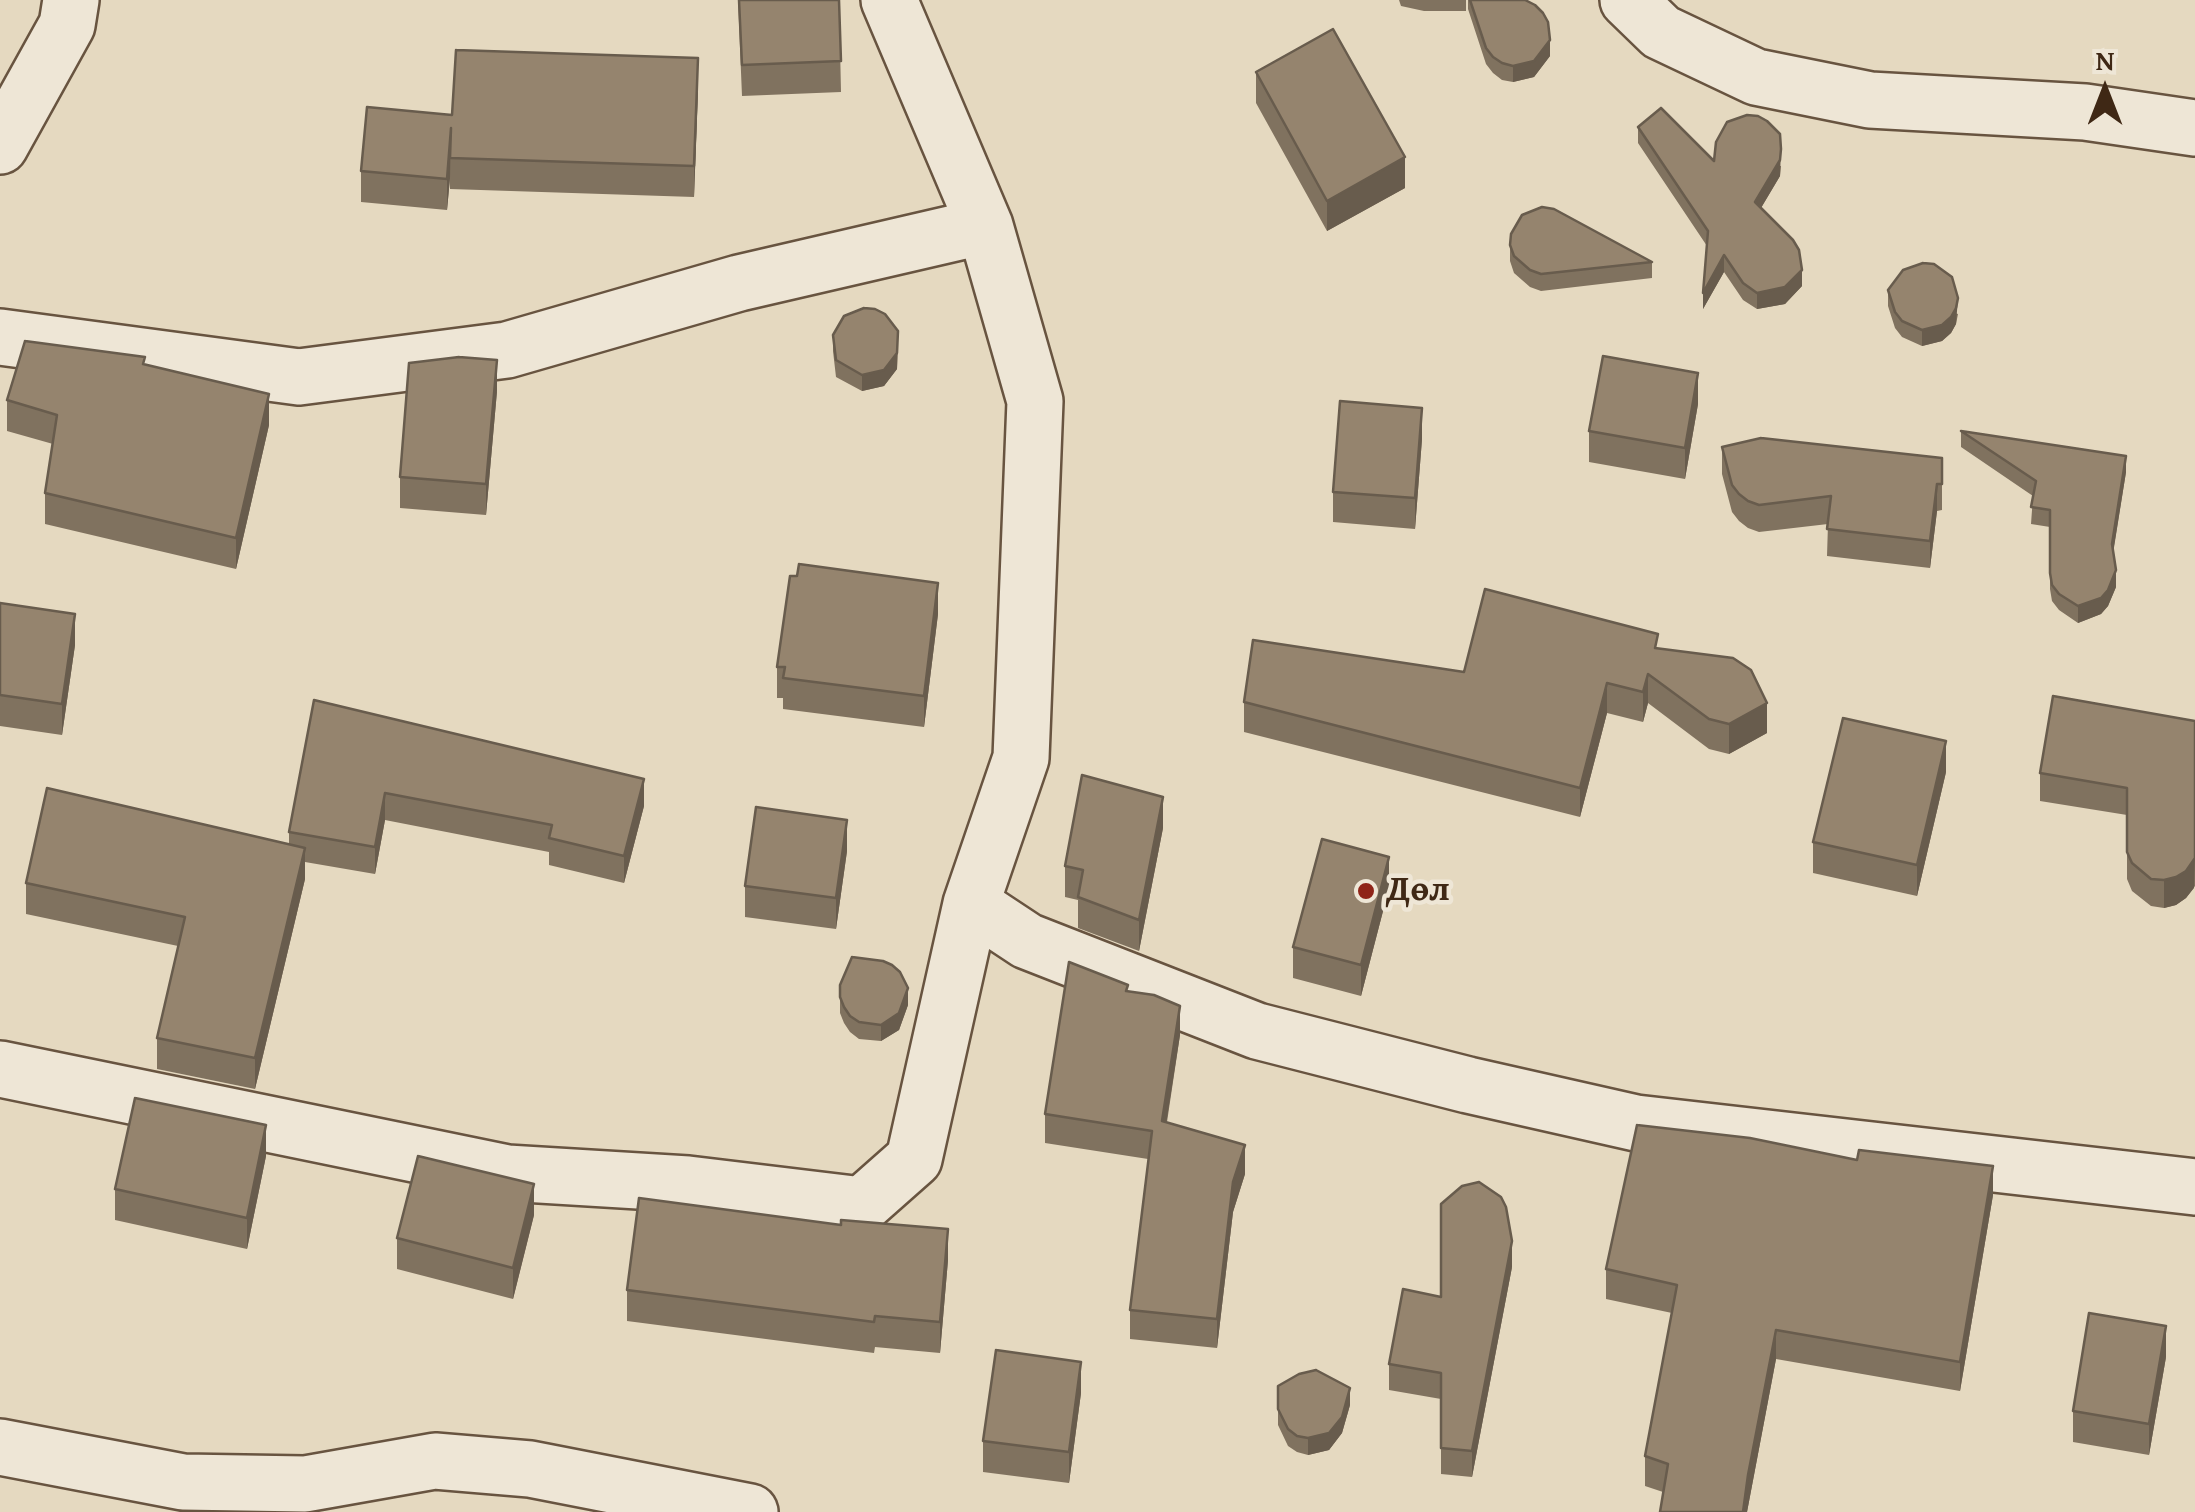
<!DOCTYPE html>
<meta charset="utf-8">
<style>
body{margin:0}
#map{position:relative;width:2195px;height:1512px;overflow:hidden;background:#e5d9c0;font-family:"Gentium Book Plus",serif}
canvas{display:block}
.north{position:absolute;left:2055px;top:40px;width:100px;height:100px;-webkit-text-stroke:8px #eee6d6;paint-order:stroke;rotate:0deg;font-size:28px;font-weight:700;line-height:40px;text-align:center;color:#3f2815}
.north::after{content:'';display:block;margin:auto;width:35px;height:45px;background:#3f2815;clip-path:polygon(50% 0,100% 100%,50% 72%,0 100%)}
</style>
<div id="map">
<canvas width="2195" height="1512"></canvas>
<div class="north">N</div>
</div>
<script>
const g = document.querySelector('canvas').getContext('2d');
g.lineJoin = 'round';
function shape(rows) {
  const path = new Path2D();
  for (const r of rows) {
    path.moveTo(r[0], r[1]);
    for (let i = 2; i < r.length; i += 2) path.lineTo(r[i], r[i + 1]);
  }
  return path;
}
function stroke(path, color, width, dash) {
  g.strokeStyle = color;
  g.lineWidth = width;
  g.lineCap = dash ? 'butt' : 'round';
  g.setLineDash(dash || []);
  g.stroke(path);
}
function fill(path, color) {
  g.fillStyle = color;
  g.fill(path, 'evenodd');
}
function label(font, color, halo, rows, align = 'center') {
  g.font = font + ' "Gentium Book Plus",serif';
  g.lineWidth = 9;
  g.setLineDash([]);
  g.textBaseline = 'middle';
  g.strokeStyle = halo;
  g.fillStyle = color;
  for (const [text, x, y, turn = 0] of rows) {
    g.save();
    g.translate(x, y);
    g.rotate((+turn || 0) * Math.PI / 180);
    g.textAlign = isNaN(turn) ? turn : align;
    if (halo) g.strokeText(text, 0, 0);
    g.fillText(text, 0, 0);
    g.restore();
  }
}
const street = shape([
 [1628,0,1661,32,1756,77,1870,100,2085,112,2195,128],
 [0,146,67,25,71,0],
 [0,337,299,377,507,350,739,283,985,226],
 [971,904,1027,941,1257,1031,1468,1085,1636,1123,2195,1187],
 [0,1069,507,1173,688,1184,862,1205,914,1159,971,904,1021,758,1035,401,985,226,889,0],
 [0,1447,183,1482,305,1484,435,1461,530,1469,750,1512]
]);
stroke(street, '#685440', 60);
stroke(street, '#eee6d6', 55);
fill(shape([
 [738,0,839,0,841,92,742,96],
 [1399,0,1466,0,1466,11,1424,11,1401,6],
 [1468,0,1525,0,1550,56,1534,77,1513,82,1502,80,1493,73,1486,64,1468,9],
 [1256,72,1405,188,1327,231,1256,103],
 [698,89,694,197,450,189,450,178,447,210,361,202,361,171,452,115],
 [1638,127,1714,161,1781,166,1780,176,1761,208,1802,286,1785,304,1757,309,1743,300,1724,272,1703,309,1707,246,1638,143],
 [1510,245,1652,262,1652,278,1541,291,1530,287,1514,273,1510,261],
 [1888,290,1958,314,1956,324,1951,333,1942,341,1922,346,1902,337,1895,328,1888,306],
 [833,335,898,347,897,369,884,386,862,391,836,377,833,351],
 [145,364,269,425,236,569,45,524,45,493,53,444,7,431,7,400],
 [497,391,486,515,400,508,400,477],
 [1698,404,1685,479,1589,462,1589,431],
 [1961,431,2126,472,2113,552,2116,587,2108,606,2101,614,2078,623,2059,610,2052,601,2050,589,2050,527,2031,524,2033,496,1961,447],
 [1422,439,1415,529,1333,522,1333,492],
 [1722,447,1942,458,1942,510,1937,511,1930,568,1827,556,1828,524,1759,532,1748,528,1739,521,1732,512,1722,474],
 [0,603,75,645,62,735,0,726],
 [938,614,924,727,783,709,783,698,777,698,777,667],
 [1658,648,1767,733,1729,754,1709,749,1648,703,1643,722,1607,713,1580,817,1244,732,1244,702,1464,672],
 [314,700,644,806,624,883,549,865,549,852,385,820,375,874,305,862,305,879,255,1089,157,1069,157,1038,178,946,26,914,26,883,289,844,289,832],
 [2195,721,2195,886,2186,898,2176,905,2164,908,2151,906,2132,891,2127,879,2127,815,2040,801,2040,773],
 [1946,772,1917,896,1813,873,1813,842],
 [1163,828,1139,951,1078,928,1078,900,1065,897,1065,866],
 [847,851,836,929,745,917,745,886],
 [1389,888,1361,996,1293,978,1293,947],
 [840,985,908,1005,899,1030,881,1041,859,1039,850,1032,844,1023,840,1013],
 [1128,991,1180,1035,1167,1122,1245,1174,1233,1212,1217,1348,1130,1339,1130,1310,1148,1159,1045,1143,1045,1114],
 [266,1156,247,1249,115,1220,115,1189],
 [1993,1195,1960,1391,1776,1359,1747,1512,1663,1492,1645,1486,1645,1456,1672,1313,1606,1299,1606,1269],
 [534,1215,513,1299,397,1269,397,1238],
 [948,1260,940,1353,875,1347,874,1353,627,1321,627,1290],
 [1512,1267,1472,1477,1441,1474,1441,1399,1389,1390,1389,1364],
 [2166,1357,2149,1455,2073,1442,2073,1411],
 [1278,1386,1350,1405,1342,1433,1329,1450,1308,1455,1297,1452,1288,1446,1278,1425],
 [1081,1393,1069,1483,983,1472,983,1441]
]), '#80725f');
fill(shape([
 [1550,40,1550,56,1534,77,1513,82,1513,66],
 [698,58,698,89,694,197,694,166],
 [451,128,450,178,447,210,447,179],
 [1781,149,1780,176,1755,218,1755,202],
 [1405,157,1405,188,1327,231,1327,201],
 [1724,255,1724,272,1703,309,1703,293],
 [1802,270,1802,286,1785,304,1757,309,1757,293],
 [1958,298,1956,324,1951,333,1942,341,1922,346,1922,330],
 [898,331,897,369,884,386,862,391,862,375],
 [497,360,497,391,486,515,486,484],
 [1698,373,1698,404,1685,479,1685,448],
 [269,394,269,425,236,569,236,538],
 [1422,408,1422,439,1415,529,1415,498],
 [2126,456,2126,472,2112,560,2112,544],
 [1937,484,1937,511,1930,568,1930,541],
 [2116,570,2116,587,2108,606,2101,614,2078,623,2078,606],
 [938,583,938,614,924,727,924,696],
 [75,614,75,645,62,735,62,704],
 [1648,674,1648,703,1643,722,1643,692],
 [1607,683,1607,713,1580,817,1580,788],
 [1767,703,1767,733,1729,754,1729,724],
 [1946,741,1946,772,1917,896,1917,865],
 [644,779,644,806,624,883,624,856],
 [385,793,385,820,375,874,375,847],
 [1163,797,1163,828,1139,951,1139,920],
 [847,820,847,851,836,929,836,898],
 [305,848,305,879,255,1089,255,1058],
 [1389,857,1389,888,1361,996,1361,965],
 [2195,858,2194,888,2186,898,2176,905,2164,908,2164,880],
 [908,988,908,1005,899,1030,881,1041,881,1025],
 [1180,1006,1180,1035,1162,1150,1162,1121],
 [266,1125,266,1156,247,1249,247,1218],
 [1245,1145,1245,1174,1233,1212,1217,1348,1217,1319,1233,1182],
 [1993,1166,1993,1195,1960,1391,1960,1362],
 [534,1184,534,1215,513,1299,513,1268],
 [948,1229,948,1260,940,1353,940,1322],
 [1512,1241,1512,1267,1472,1477,1472,1451],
 [2166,1326,2166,1357,2149,1455,2149,1424],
 [1776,1330,1776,1359,1747,1512,1743,1512,1748,1475],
 [1081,1362,1081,1393,1069,1483,1069,1452],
 [1350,1388,1350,1405,1342,1433,1329,1450,1308,1455,1308,1438]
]), '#685c4d');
const building = shape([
 [739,0,839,0,841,61,742,65,739,0],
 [1470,0,1525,0,1535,5,1543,13,1548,22,1550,40,1534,61,1513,66,1502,63,1493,57,1486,48,1470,0],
 [1333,29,1405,157,1327,201,1256,72,1333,29],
 [456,50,698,58,694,166,450,158,451,128,447,179,361,171,367,107,452,115,456,50],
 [1661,108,1714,161,1716,142,1727,122,1747,115,1758,116,1767,121,1780,134,1781,149,1780,160,1755,202,1793,240,1799,250,1802,270,1785,287,1757,293,1743,283,1724,255,1703,293,1708,231,1638,127,1661,108],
 [1542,207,1554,209,1652,262,1541,274,1530,270,1514,256,1510,245,1511,234,1522,215,1542,207],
 [1923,263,1934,264,1952,277,1958,298,1956,308,1951,317,1942,325,1922,330,1902,321,1895,312,1888,290,1903,270,1923,263],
 [864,308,875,309,885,314,898,331,897,353,884,370,862,375,836,360,833,335,844,316,864,308],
 [25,341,145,357,143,364,269,394,236,538,45,493,57,415,7,400,25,341],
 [1603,356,1698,373,1685,448,1589,431,1603,356],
 [459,357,497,360,486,484,400,477,409,363,459,357],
 [1340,401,1422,408,1415,498,1333,492,1340,401],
 [1961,431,2126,456,2112,544,2116,570,2108,590,2101,598,2078,606,2059,594,2052,585,2050,573,2050,510,2031,507,2036,481,1961,431],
 [1761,438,1942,458,1942,484,1937,484,1930,541,1827,529,1831,496,1759,505,1748,501,1739,494,1732,485,1722,447,1761,438],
 [799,564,938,583,924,696,783,678,785,667,777,667,790,576,797,576,799,564],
 [1485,589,1658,634,1655,648,1733,658,1751,670,1767,703,1729,724,1709,719,1648,674,1643,692,1607,683,1580,788,1244,702,1253,640,1464,672,1485,589],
 [0,603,75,614,62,704,0,695,0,603],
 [2053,696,2195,721,2195,858,2186,871,2176,877,2164,880,2151,879,2132,863,2127,852,2127,788,2040,773,2053,696],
 [314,700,644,779,624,856,549,838,552,825,385,793,375,847,289,832,314,700],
 [1843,718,1946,741,1917,865,1813,842,1843,718],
 [1082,775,1163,797,1139,920,1078,897,1083,870,1065,866,1082,775],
 [47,788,305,848,255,1058,157,1038,185,917,26,883,47,788],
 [756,807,847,820,836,898,745,886,756,807],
 [1322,839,1389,857,1361,965,1293,947,1322,839],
 [852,957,883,961,892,965,900,972,908,988,899,1013,881,1025,859,1022,850,1016,844,1007,840,997,840,985,852,957],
 [1069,962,1128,985,1126,991,1154,995,1180,1006,1162,1121,1245,1145,1233,1182,1217,1319,1130,1310,1152,1131,1045,1114,1069,962],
 [135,1098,266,1125,247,1218,115,1189,135,1098],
 [1637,1125,1750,1138,1857,1160,1859,1150,1993,1166,1960,1362,1776,1330,1748,1475,1743,1512,1660,1512,1668,1464,1645,1456,1677,1285,1606,1269,1637,1125],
 [418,1156,534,1184,513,1268,397,1238,418,1156],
 [1479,1182,1501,1197,1506,1207,1512,1241,1472,1451,1441,1448,1441,1373,1389,1364,1403,1289,1441,1297,1441,1204,1462,1186,1479,1182],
 [639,1198,841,1225,841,1220,948,1229,940,1322,875,1316,874,1322,627,1290,639,1198],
 [2089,1313,2166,1326,2149,1424,2073,1411,2089,1313],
 [996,1350,1081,1362,1069,1452,983,1441,996,1350],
 [1316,1370,1350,1388,1342,1417,1329,1433,1308,1438,1297,1436,1288,1429,1278,1409,1278,1386,1299,1374,1316,1370]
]);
fill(building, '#95846e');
stroke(building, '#685c4d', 2.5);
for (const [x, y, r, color] of [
 [1366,891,10,"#8f2418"]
]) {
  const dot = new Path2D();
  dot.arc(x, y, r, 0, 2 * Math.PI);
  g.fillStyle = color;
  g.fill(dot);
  stroke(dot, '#eee6d6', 4);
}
label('bold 35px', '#3f2815', '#eee6d6', [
 ["Дөл",1386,891]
], 'left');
</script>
